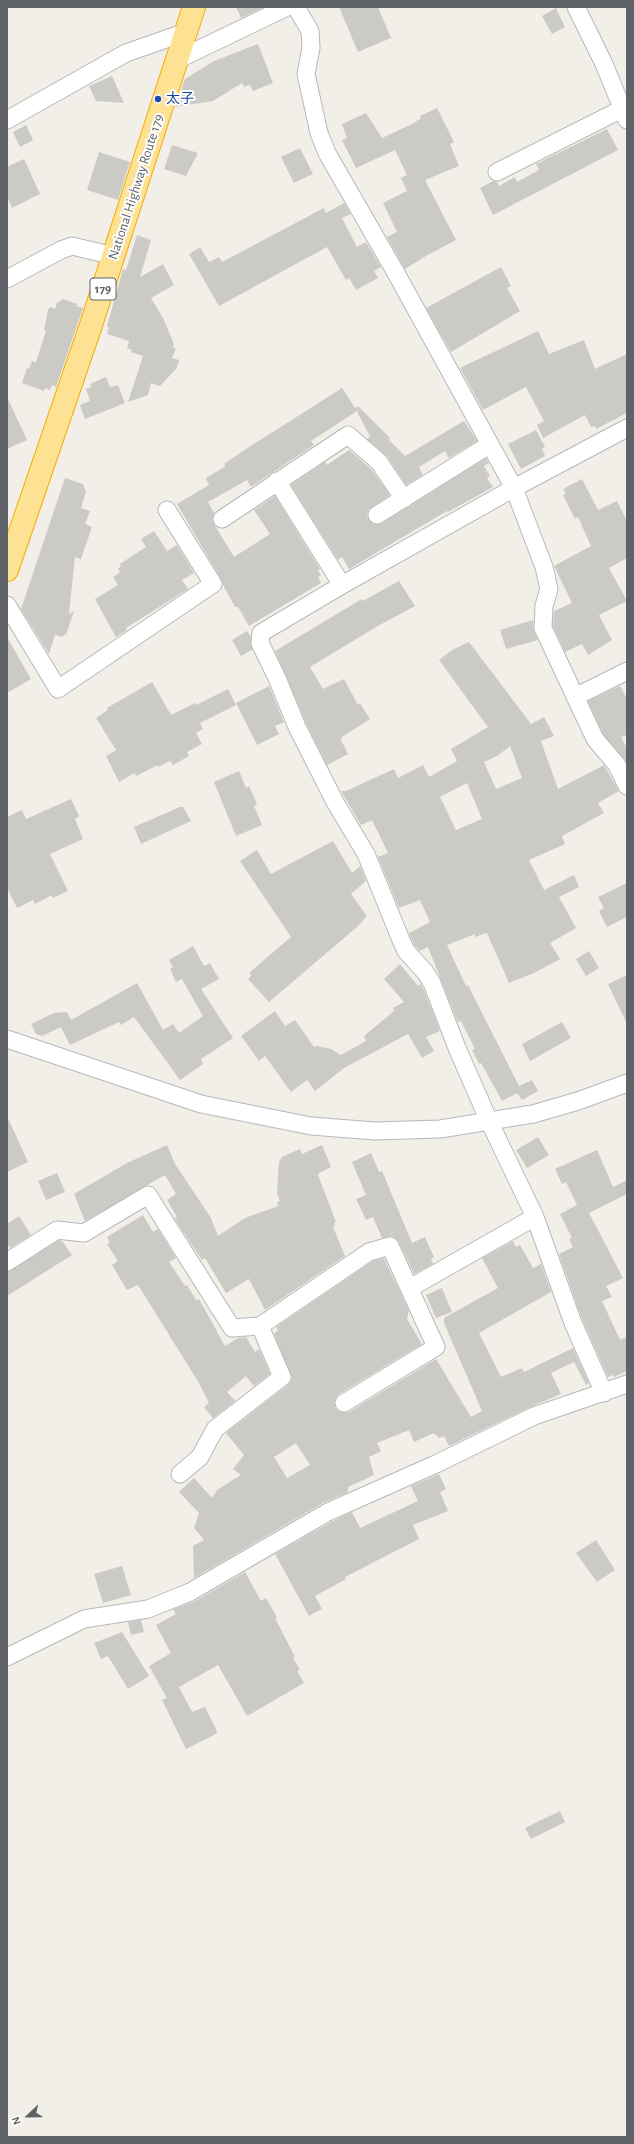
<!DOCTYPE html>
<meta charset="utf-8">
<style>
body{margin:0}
#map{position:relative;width:634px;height:2144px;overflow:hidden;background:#f1efe8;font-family:"Alegreya Sans",sans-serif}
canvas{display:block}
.frame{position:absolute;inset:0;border:8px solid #5f6368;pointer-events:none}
.north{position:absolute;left:8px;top:2096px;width:40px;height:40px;-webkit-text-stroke:3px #fff;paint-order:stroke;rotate:248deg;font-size:11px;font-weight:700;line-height:16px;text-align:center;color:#5f6368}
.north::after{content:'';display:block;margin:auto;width:14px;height:18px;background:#5f6368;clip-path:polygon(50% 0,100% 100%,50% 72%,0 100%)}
</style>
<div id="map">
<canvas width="634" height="2144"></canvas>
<div class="frame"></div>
<div class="north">N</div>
</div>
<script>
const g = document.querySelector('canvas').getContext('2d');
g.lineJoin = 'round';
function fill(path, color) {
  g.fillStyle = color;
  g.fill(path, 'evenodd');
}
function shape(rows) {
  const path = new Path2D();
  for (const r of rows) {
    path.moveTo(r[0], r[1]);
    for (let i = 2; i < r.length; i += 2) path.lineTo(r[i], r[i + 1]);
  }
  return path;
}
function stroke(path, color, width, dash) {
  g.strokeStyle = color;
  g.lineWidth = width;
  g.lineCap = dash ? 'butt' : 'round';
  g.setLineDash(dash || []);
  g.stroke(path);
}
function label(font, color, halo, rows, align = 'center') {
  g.font = font + ' "Alegreya Sans","Noto Sans JP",sans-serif';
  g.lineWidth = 4;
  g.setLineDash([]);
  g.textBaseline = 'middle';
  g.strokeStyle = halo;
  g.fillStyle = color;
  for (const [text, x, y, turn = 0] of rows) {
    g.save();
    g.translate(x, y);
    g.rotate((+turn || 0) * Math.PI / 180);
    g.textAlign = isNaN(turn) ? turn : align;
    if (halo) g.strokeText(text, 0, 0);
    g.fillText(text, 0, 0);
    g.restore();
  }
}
fill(shape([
 [236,7,264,7,241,18],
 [339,7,378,7,391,38,358,52],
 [556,8,565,27,552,34,542,16],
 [258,44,273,83,253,91,250,85,244,87,242,83,213,101,175,107,185,79,214,61],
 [112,76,124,103,96,101,89,86],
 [437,108,454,142,450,144,459,166,425,180,456,240,426,256,405,269,387,237,397,232,383,203,407,191,401,178,407,175,395,150,356,168,342,140,347,138,342,124,366,113,382,138,412,124,421,118,420,116],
 [26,125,33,140,20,147,13,132],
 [607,129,618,150,493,215,480,188,493,181,497,182,499,186,515,177,517,182,539,170,536,164],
 [172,145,198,153,186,176,164,169],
 [300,148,313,174,294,183,281,157],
 [99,152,130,162,118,200,87,190],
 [24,159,40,194,12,208,7,197,7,167],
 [344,203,351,214,342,218,357,247,366,242,381,267,374,271,378,278,356,290,349,278,346,280,327,247,219,306,189,254,200,247,209,262,219,257,222,262,324,208,326,213],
 [137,235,151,240,140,277,163,264,174,285,151,298,163,318,174,344,173,348,176,348,172,358,179,360,176,369,160,386,151,383,148,395,128,402,143,356,131,352,132,350,127,348,129,341,107,334,109,328,107,326,123,269,126,270],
 [501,267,511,286,507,288,520,311,451,352,426,308],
 [63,299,77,304,76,306,83,308,56,387,52,385,50,390,45,388,44,391,22,383,27,368,29,369,32,361,36,362,46,331,44,331,48,309,51,307,55,309,57,303],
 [538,331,549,354,584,340,595,369,627,354,627,413,596,429,595,426,591,427,585,415,543,438,537,425,544,421,526,387,483,410,460,368],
 [106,377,110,387,118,385,125,403,85,419,80,405,90,401,86,389,91,387,90,384],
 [342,388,357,411,311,441,314,445,251,487,247,480,208,502,214,513,212,519,214,524,234,557,270,534,254,510,275,496,320,569,318,571,321,575,318,577,321,583,249,626,238,607,235,607,223,585,221,579,177,504,209,485,206,478,226,466,224,464,243,451],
 [7,397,27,440,7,449],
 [358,406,390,438,389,440,405,456,464,421,477,441,449,458,445,451,419,467,423,475,406,485,387,456,367,439,370,436,355,408],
 [536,430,545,447,542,449,545,456,521,469,508,444],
 [349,450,371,469,390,495,368,510,367,516,373,524,382,523,486,458,489,463,484,466,490,476,487,478,493,487,448,512,447,511,349,569,342,557,338,560,291,485,325,462,327,465],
 [65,478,83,484,86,491,81,508,90,511,85,524,92,527,81,559,75,557,69,614,74,611,66,635,64,634,63,637,55,635,49,654,21,609],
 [582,479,598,510,617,501,627,521,627,558,609,568,627,601,599,615,612,640,588,655,582,644,565,652,553,626,554,611,572,603,554,566,591,546,578,517,575,519,563,495,566,493,563,489],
 [154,531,167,551,177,545,194,573,182,580,188,589,126,628,127,630,116,637,95,599,118,585,113,577,120,572,118,569,121,566,120,564,146,547,141,539],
 [399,581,415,606,376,627,310,667,323,689,344,679,358,705,360,703,370,719,342,737,341,740,348,754,327,765,306,723,275,651,362,599,363,601],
 [533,620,534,632,538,640,506,649,500,630],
 [247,631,251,637,252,650,241,656,232,640],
 [7,637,31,679,7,693],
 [469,642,531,724,544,717,554,736,541,741,558,789,604,765,619,791,598,803,604,813,562,836,565,844,529,860,544,890,574,875,579,887,559,897,576,928,550,943,560,959,534,973,509,983,487,933,475,937,475,934,447,945,466,986,468,985,519,1086,532,1080,538,1091,522,1100,517,1093,502,1101,481,1063,479,1064,472,1050,475,1049,461,1021,458,1022,428,947,420,951,414,945,409,933,430,922,420,900,399,908,378,857,388,853,372,820,361,825,341,791,346,791,394,769,398,778,423,765,429,777,457,761,451,749,488,727,439,660,452,650],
 [510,746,522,778,496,789,484,762,497,756],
 [467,783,482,819,456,830,440,797],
 [152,682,171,715,195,703,196,705,228,689,236,705,200,723,203,729,196,733,202,744,187,752,189,756,173,765,170,761,159,767,158,765,136,776,135,773,119,782,106,756,116,750,96,718,108,710,107,708],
 [269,686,284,722,275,726,279,734,257,745,236,703],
 [620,686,627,699,627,735,621,737,627,748,627,763,603,734,588,701],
 [239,771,246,788,249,786,257,804,254,806,262,825,236,836,214,782],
 [71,799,79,816,75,819,83,839,50,854,68,891,53,898,52,895,35,904,33,900,17,908,7,888,7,817,22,810,26,819],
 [180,807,183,807,191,821,141,844,134,827],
 [333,841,352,873,360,866,366,881,351,894,367,916,357,927,269,1002,248,979,251,976,250,972,291,937,240,861,257,850,271,874],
 [627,883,627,917,607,927,599,911,604,908,598,897],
 [193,946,204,966,210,963,219,979,201,989,233,1038,201,1059,203,1064,180,1080,134,1017,121,1025,119,1022,70,1045,61,1027,42,1036,36,1034,31,1024,54,1013,67,1012,71,1020,137,983,163,1030,173,1024,179,1033,203,1016,182,979,176,982,170,969,173,967,169,960],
 [589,951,599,968,586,976,576,959],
 [400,964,418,986,421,984,423,988,440,1031,426,1037,434,1051,422,1058,408,1034,344,1068,315,1091,307,1080,291,1092,265,1056,259,1061,241,1036,275,1011,285,1026,295,1020,314,1047,317,1046,331,1049,341,1055,366,1041,364,1036,394,1011,393,1008,404,1002,384,979],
 [627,975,627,1024,608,984],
 [562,1022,571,1038,530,1061,522,1044],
 [7,1116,28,1162,7,1172],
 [538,1137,549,1155,527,1168,516,1150],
 [167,1145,175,1164,211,1218,218,1236,245,1218,278,1206,277,1202,280,1201,277,1194,279,1162,282,1157,300,1149,302,1154,322,1145,331,1167,319,1173,318,1175,336,1222,334,1223,335,1226,333,1227,345,1256,265,1310,249,1279,226,1293,205,1258,202,1260,174,1218,177,1217,167,1200,176,1194,165,1175,85,1221,74,1194,127,1163],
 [597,1150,613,1187,627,1180,627,1194,589,1213,623,1278,606,1286,612,1297,602,1301,620,1340,627,1337,627,1371,614,1377,613,1375,608,1377,582,1319,559,1254,573,1247,569,1239,572,1238,560,1214,577,1205,566,1182,562,1184,555,1169],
 [371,1153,379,1172,382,1171,412,1243,425,1237,434,1257,431,1259,433,1264,414,1274,399,1242,392,1236,382,1238,373,1217,366,1220,356,1199,366,1195,352,1162],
 [57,1173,65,1192,46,1200,38,1181],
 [143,1215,153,1232,158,1229,176,1258,169,1262,185,1286,187,1285,196,1300,199,1299,225,1346,238,1338,246,1337,255,1352,259,1349,270,1374,254,1386,246,1376,227,1392,235,1401,213,1418,204,1407,209,1403,199,1383,138,1285,127,1290,112,1265,118,1261,107,1244,110,1243,107,1237],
 [19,1216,31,1235,10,1248,7,1243,7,1224],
 [59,1240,62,1241,72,1255,7,1296,7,1272],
 [513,1241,516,1247,520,1245,533,1268,541,1264,551,1292,479,1333,501,1377,522,1368,524,1372,573,1348,589,1383,586,1385,574,1362,551,1373,561,1394,530,1407,449,1446,444,1436,439,1438,434,1433,414,1442,409,1430,377,1443,381,1451,369,1457,374,1475,348,1487,348,1492,323,1503,194,1578,193,1546,204,1540,194,1528,199,1513,179,1492,194,1478,212,1498,217,1490,241,1475,233,1469,244,1455,226,1433,288,1385,292,1378,274,1334,278,1330,276,1327,373,1261,384,1258,409,1311,407,1319,422,1344,339,1394,335,1399,335,1408,340,1412,349,1412,436,1359,471,1417,482,1411,444,1323,444,1318,498,1288,482,1258],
 [296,1443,310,1465,287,1478,274,1457],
 [442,1288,452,1312,436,1318,426,1295],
 [439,1474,446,1489,440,1492,448,1511,413,1525,419,1539,345,1577,346,1579,315,1596,322,1609,309,1616,275,1554,333,1521,352,1512,360,1528,418,1501,411,1486],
 [596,1540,615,1570,597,1582,576,1553],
 [122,1566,131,1595,103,1603,94,1574],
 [245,1572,261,1601,266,1598,277,1617,275,1618,295,1657,293,1658,300,1670,297,1671,304,1683,247,1716,218,1665,179,1687,192,1712,205,1707,217,1731,216,1734,186,1749,162,1700,167,1698,149,1666,171,1653,156,1625,176,1614,173,1609,195,1601],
 [141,1620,144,1632,131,1635,128,1622],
 [122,1632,149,1676,128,1689,108,1656,101,1659,94,1643],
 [560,1811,565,1822,531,1839,525,1828]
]), '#cccac5');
const minor = shape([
 [296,7,310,31,311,48,306,74,319,133,327,153,396,273,514,488,544,567,549,589,544,606,543,628,595,739,617,765,627,786],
 [576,7,604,64,627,120],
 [179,59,287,7],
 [7,120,126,53,186,32],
 [497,172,622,109],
 [7,279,61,250,72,246,114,256],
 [277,481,342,585],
 [377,515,489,445],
 [222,519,348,435,379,462,404,499],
 [7,605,58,689,213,584,167,510],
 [575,697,627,671],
 [7,1039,201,1104,311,1126,375,1131,440,1129,533,1114,578,1101,627,1083],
 [7,1262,57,1230,84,1233,148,1195,232,1328,260,1326,369,1252,390,1246,436,1347,344,1403],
 [410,1288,535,1217],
 [604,1393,573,1323,535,1217,489,1121,457,1048,432,983,425,972,406,951,401,940,366,854,335,802,297,727,277,678,260,643,261,633,342,585,514,488,627,428],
 [180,1474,200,1457,215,1429,282,1377,260,1326],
 [7,1657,84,1619,148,1609,190,1592,328,1512,436,1464,534,1416,627,1384]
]);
const highway = shape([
 [7,570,90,328,194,7]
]);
stroke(minor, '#b5b8bc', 19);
stroke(highway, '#f9ab00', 24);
stroke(minor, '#fff', 17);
stroke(highway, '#fde293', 22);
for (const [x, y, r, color] of [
 [158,99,4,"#1a4fb4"]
]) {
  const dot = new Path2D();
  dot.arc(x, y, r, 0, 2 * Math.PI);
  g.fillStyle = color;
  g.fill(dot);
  stroke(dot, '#fff', 1.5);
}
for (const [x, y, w] of [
 [103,289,26]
]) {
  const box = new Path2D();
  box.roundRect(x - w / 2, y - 11, w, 22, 3);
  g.fillStyle = '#fff';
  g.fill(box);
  stroke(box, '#5f6368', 1);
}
label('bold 13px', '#5f6368', null, [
 ["179",103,289]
]);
label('14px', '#164399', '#fff', [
 ["太子",166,99]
], 'left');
label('14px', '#5f6368', '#fff', [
 ["National Highway Route 179",136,187,-72]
]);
</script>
